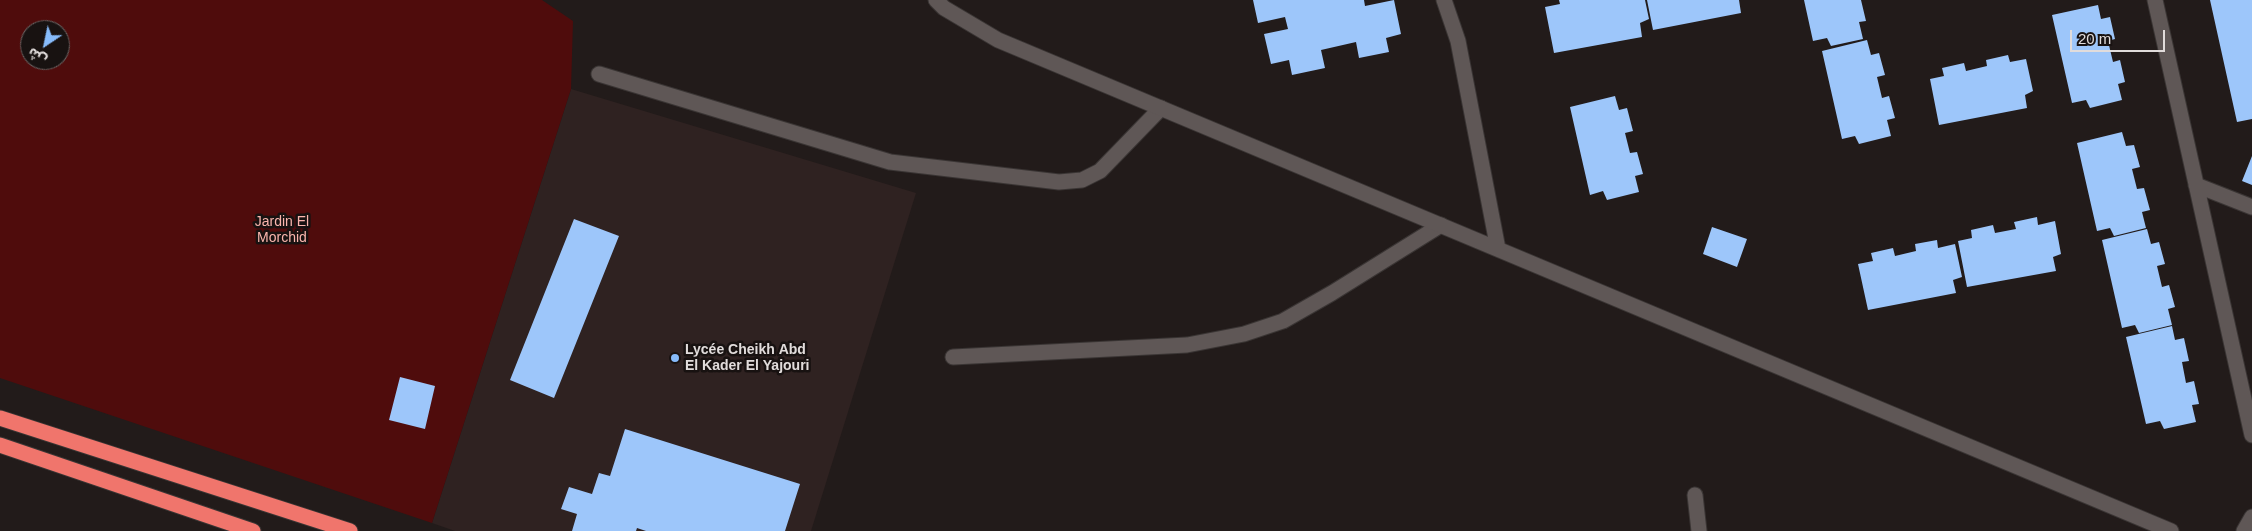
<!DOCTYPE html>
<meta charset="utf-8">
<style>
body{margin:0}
#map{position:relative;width:2252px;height:531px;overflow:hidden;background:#221b1a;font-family:Arial,"Noto Sans Arabic",sans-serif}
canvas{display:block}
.north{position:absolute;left:20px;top:20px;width:50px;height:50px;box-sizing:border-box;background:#181211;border:1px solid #686362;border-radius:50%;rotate:214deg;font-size:14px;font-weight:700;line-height:20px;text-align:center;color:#e1dcdb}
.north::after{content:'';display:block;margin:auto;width:18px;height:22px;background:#87bbfb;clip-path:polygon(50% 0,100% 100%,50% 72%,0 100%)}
.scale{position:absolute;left:2070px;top:30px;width:95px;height:22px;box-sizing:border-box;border:2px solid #e1dcdb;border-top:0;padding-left:6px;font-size:15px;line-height:18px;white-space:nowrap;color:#e1dcdb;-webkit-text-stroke:4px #181211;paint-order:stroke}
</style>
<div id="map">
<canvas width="2252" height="531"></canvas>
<div class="north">ش</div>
<div class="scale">20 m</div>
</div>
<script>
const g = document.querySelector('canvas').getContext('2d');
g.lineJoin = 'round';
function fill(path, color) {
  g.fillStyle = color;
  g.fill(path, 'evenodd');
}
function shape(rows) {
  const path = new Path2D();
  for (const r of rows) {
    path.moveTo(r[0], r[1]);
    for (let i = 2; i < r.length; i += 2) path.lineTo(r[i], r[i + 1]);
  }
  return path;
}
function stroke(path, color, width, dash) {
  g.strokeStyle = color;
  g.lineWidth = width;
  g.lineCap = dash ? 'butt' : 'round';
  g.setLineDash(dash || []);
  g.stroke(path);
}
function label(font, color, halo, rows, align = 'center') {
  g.font = font + ' Arial,sans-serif';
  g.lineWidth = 5;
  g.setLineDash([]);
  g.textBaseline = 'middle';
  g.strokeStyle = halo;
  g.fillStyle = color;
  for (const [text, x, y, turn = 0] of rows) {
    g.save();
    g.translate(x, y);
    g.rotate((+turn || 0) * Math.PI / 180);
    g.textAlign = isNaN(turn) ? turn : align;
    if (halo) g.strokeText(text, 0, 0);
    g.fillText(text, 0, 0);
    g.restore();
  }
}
fill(shape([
 [571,89,916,193,811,531,455,531,432,523]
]), '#2f2221');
fill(shape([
 [0,0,542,0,573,21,571,89,432,523,0,378],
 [30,30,60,30,60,60,30,60]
]), '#4f0c0c');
fill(shape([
 [1253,0,1364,0,1365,6,1394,0,1401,34,1386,38,1389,52,1359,58,1356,42,1321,50,1325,68,1292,75,1289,60,1271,64,1264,34,1288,29,1285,17,1258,23],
 [1559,0,1645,0,1649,19,1640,23,1642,37,1554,53,1545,7,1560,4],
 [1647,0,1739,0,1741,13,1653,30],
 [1804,0,1861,0,1866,21,1859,22,1863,39,1831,46,1827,38,1813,41],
 [2210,0,2252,0,2252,119,2237,122],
 [2098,5,2101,19,2110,17,2115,39,2108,41,2113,62,2120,60,2125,82,2118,84,2122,100,2090,108,2086,100,2072,103,2052,15],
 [1867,40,1871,55,1879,53,1885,75,1877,77,1882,98,1889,96,1895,118,1887,120,1891,136,1859,144,1855,136,1842,139,1822,51],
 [2008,55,2010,62,2026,59,2033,91,2025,95,2027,108,1939,125,1930,79,1944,76,1942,68,1964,63,1966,71,1987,66,1986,60],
 [1615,96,1619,110,1627,108,1633,131,1625,133,1630,153,1637,152,1643,174,1635,176,1639,192,1607,200,1603,191,1590,195,1570,107],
 [2122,132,2126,146,2134,145,2140,167,2132,169,2137,189,2144,188,2150,210,2142,212,2146,228,2114,236,2110,228,2097,231,2077,143],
 [2252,156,2252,185,2242,181],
 [2037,217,2038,225,2055,221,2061,254,2053,257,2056,271,1967,287,1958,241,1972,238,1971,230,1993,225,1995,233,2016,229,2014,222],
 [574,219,619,236,554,398,510,380],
 [1712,227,1747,239,1737,267,1703,254],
 [2147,229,2151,244,2159,242,2165,264,2157,266,2162,287,2169,285,2175,307,2168,309,2172,325,2139,333,2135,325,2122,328,2102,240],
 [1937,240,1938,248,1955,244,1962,277,1953,280,1956,293,1868,310,1858,264,1873,261,1871,253,1893,248,1895,256,1916,251,1915,244],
 [2172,326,2175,340,2184,338,2189,361,2182,362,2186,383,2194,381,2199,404,2192,405,2196,422,2164,429,2160,421,2146,424,2126,337],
 [400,377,435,386,425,429,389,420],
 [625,429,800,484,785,531,646,531,637,528,636,531,572,531,577,514,561,509,569,487,592,494,599,473,610,476]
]), '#9dc6fa');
const lane = shape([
 [599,74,890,162,1059,182,1082,180,1100,171,1161,108],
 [953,357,1187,345,1244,334,1283,321,1332,293,1441,225],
 [1695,495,1699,531]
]);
const street = shape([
 [936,0,944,8,998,40,2171,531],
 [1444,0,1458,41,1498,249],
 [2155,0,2252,435],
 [2196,185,2252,207],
 [2244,531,2252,517]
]);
const highway = shape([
 [0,418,350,531],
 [0,445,253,531]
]);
stroke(lane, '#3a3534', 17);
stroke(street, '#3a3534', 17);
stroke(highway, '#3a3534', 17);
stroke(lane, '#5f5756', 15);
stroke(street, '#5f5756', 15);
stroke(highway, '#f0756c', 15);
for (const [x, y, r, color] of [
 [675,358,5,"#87bbfb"]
]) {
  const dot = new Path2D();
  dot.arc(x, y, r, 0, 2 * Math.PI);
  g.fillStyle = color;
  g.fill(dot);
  stroke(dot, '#181211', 2);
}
label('14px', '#fab5ad', '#181211', [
 ["Jardin El",282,222],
 ["Morchid",282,238]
]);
label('bold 14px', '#e1dcdb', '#181211', [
 ["Lycée Cheikh Abd",685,350],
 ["El Kader El Yajouri",685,366]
], 'left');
</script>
